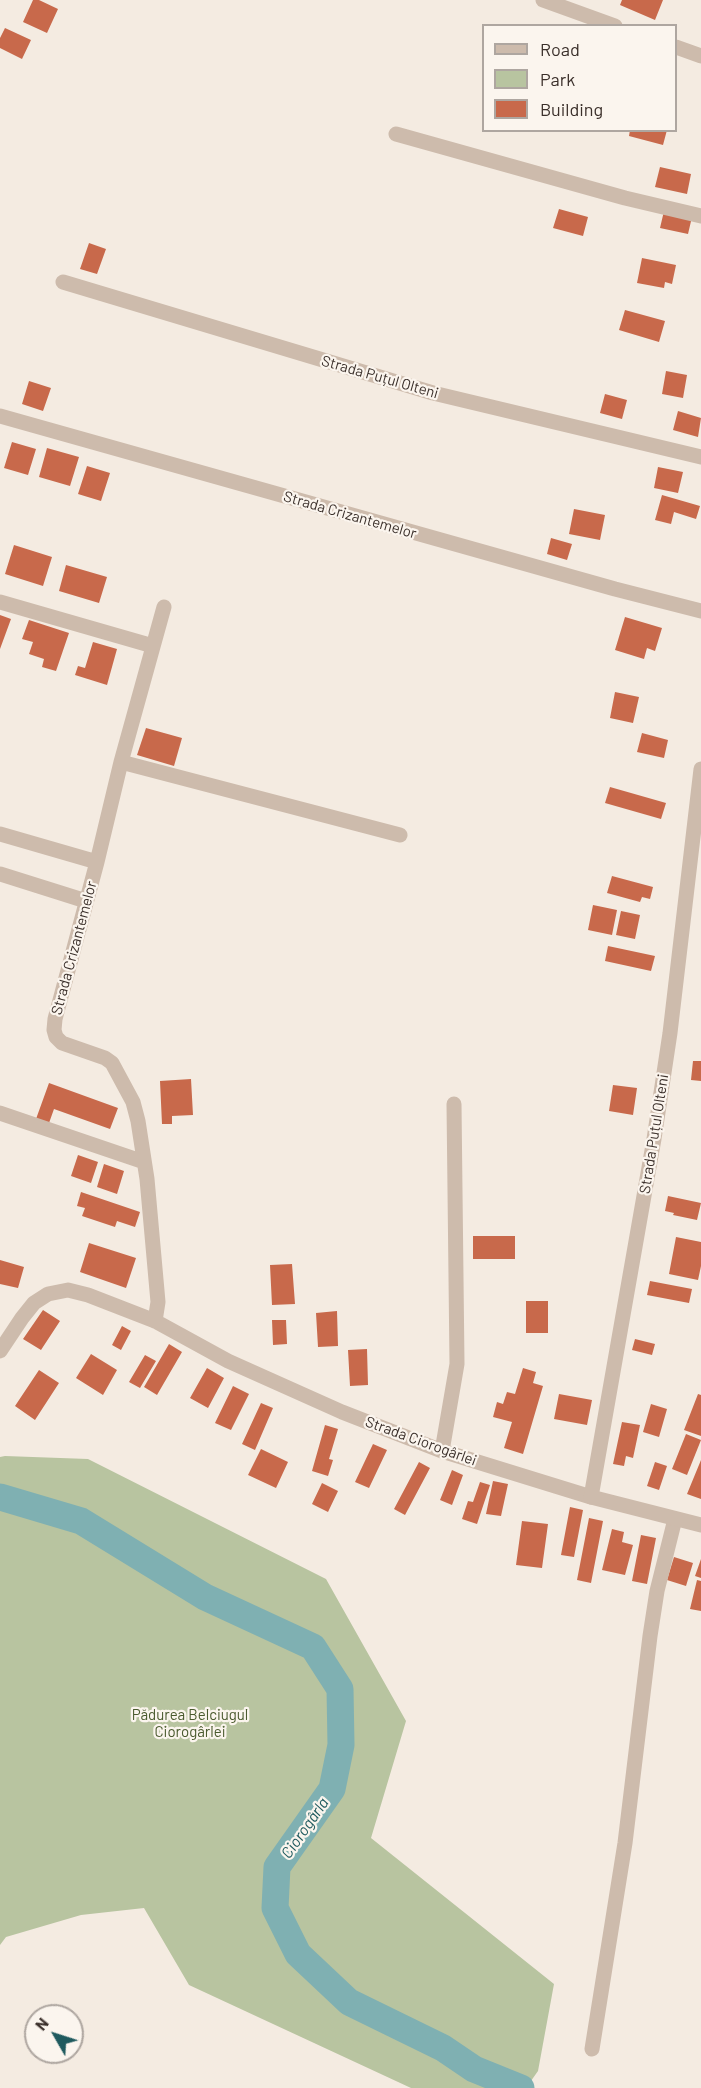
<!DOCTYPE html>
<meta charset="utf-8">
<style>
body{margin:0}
#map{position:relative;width:701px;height:2088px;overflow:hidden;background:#f4ebe1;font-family:Barlow,sans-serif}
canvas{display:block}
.legend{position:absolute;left:482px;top:24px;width:195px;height:108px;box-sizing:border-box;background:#fbf5ee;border:2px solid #aea6a0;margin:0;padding:8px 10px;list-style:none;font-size:18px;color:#3b302b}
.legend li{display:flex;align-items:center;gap:12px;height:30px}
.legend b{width:30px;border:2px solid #aea6a0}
.north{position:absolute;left:24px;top:2004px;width:60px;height:60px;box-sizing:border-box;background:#fbf5ee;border:2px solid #aea6a0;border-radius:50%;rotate:309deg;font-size:16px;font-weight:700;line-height:24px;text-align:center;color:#3b302b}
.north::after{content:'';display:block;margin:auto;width:21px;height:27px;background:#1f5a5e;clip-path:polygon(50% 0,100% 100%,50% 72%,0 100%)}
</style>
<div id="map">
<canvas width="701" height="2088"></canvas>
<ul class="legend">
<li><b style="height:8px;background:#cdbbac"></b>Road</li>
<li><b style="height:16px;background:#b8c4a0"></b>Park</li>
<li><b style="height:16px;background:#c8694b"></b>Building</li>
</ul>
<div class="north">N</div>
</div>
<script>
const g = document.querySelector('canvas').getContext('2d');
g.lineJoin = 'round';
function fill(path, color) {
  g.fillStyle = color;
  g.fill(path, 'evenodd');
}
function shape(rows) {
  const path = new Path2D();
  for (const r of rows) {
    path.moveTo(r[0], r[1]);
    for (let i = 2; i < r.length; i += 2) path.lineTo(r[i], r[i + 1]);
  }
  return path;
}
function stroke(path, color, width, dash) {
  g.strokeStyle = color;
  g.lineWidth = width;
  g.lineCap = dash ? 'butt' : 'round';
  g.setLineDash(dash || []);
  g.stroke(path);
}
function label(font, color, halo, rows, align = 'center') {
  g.font = font + ' Barlow,sans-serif';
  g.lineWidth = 4.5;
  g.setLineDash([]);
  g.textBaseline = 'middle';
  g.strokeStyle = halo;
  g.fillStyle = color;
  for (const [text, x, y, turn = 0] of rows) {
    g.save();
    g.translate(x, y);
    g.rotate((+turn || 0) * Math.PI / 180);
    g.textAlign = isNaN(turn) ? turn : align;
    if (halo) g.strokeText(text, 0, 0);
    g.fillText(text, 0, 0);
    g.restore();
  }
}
fill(shape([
 [5,1456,88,1459,326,1579,406,1721,371,1838,554,1984,538,2071,526,2088,411,2088,189,1985,144,1908,81,1915,6,1937,0,1945,0,1457]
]), '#b8c4a0');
stroke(shape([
 [0,1497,81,1521,205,1597,313,1647,340,1689,341,1745,332,1789,277,1867,275,1908,298,1954,349,2002,443,2048,474,2069,521,2088]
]), '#7fb0b2', 27);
fill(shape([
 [33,0,39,0,58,9,47,33,23,22],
 [622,0,663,0,655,20,620,5],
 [5,28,31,40,22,59,0,48,0,38],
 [630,130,667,130,663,145,629,136],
 [660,167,691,174,687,194,655,187],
 [559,209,588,217,583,236,553,228],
 [664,211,692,217,688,234,660,228],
 [89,243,106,249,97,274,80,269],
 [642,258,676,265,672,284,665,282,664,288,637,283],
 [625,310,665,321,659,342,619,330],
 [666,371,687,375,683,398,662,394],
 [29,381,51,388,43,411,22,404],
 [605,394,627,400,622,419,600,413],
 [678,411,701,418,698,437,673,430],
 [12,442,36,449,28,475,4,468],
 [47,448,79,457,70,486,39,477],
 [87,466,110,473,101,501,78,494],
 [658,467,683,472,678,493,654,488],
 [662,495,700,506,696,519,674,512,671,524,655,520],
 [574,509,605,515,600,540,569,534],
 [551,538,572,544,567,560,547,554],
 [14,545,52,557,43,586,5,574],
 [66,565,107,577,99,603,59,591],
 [0,615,11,619,0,649],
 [625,617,662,628,655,651,647,648,644,659,615,650],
 [29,620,69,633,56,671,42,667,44,659,29,654,33,642,22,639],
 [93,642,117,649,107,685,75,675,78,666,85,668],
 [615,692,639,697,633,723,610,718],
 [146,728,182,738,174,766,137,755],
 [642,733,668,740,664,758,637,752],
 [610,787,666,803,661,819,605,803],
 [612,876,653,887,650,899,642,897,640,902,607,893],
 [593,905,617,910,612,935,588,930],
 [621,911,640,915,635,939,616,935],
 [608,946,655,956,651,971,605,961],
 [693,1061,701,1061,701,1081,691,1080],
 [191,1079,193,1115,172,1116,172,1124,162,1124,160,1081],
 [49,1083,118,1108,110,1129,54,1109,49,1123,36,1119],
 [613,1085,637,1088,633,1115,609,1111],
 [78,1155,98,1162,91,1183,71,1176],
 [104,1164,124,1171,117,1194,97,1187],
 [81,1192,140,1212,135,1227,117,1221,115,1227,82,1216,85,1208,77,1206],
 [668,1196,701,1203,697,1220,673,1215,674,1213,665,1211],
 [473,1236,515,1236,515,1259,473,1259],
 [676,1237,701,1242,701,1266,698,1280,669,1274],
 [89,1243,136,1258,126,1288,80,1272],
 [0,1260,24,1267,18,1288,0,1284],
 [292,1264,295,1304,272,1305,270,1265],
 [650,1281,692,1289,689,1303,647,1295],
 [526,1301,548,1301,548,1333,526,1333],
 [43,1310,60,1321,41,1350,23,1339],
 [337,1311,338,1346,318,1347,316,1313],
 [272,1320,286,1320,287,1344,273,1345],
 [122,1326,131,1331,121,1350,112,1345],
 [635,1339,655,1344,652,1355,632,1350],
 [169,1344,182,1352,157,1395,144,1387],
 [367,1349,368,1385,350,1386,348,1350],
 [91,1354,117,1370,103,1395,76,1378],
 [145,1355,156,1361,140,1388,129,1382],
 [207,1368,224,1378,208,1408,190,1398],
 [523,1368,536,1372,533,1383,543,1386,523,1454,504,1448,512,1422,493,1417,497,1402,503,1404,507,1392,515,1394],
 [39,1370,59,1383,35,1420,15,1406],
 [233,1386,249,1394,231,1430,215,1423],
 [559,1394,592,1400,587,1425,554,1419],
 [698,1394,701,1395,701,1436,684,1430],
 [261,1403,273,1408,255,1450,242,1444],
 [651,1404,667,1409,659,1437,643,1432],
 [622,1422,640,1425,633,1458,626,1456,624,1466,613,1464],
 [325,1425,338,1429,329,1459,333,1460,328,1476,312,1471],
 [686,1434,701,1440,687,1475,672,1469],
 [373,1444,387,1450,369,1488,355,1482],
 [261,1449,288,1462,276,1488,248,1475],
 [701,1460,701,1499,687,1494],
 [419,1462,430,1468,405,1515,394,1509],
 [655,1462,667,1466,659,1490,647,1486],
 [452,1470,463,1475,452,1505,440,1500],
 [493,1481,508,1484,501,1516,486,1514],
 [480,1482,490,1485,477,1524,462,1519,468,1501,473,1502],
 [322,1483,338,1491,328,1512,312,1504],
 [570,1507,583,1510,574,1557,561,1555],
 [589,1518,603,1521,591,1583,577,1580],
 [522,1521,548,1524,542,1568,516,1565],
 [612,1529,624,1532,622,1542,633,1545,625,1575,602,1570],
 [641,1535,656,1538,647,1584,632,1581],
 [674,1557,693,1563,686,1586,667,1580],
 [701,1559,701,1578,695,1576],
 [697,1580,701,1581,701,1611,690,1609]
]), '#c8694b');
stroke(shape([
 [543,0,615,26],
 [676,47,701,56],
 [396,134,625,198,701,216],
 [63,282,433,393,701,457],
 [0,416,615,589,701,611],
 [0,602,153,646],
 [121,762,400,835],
 [0,834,97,862],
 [0,874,86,901],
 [0,1113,144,1162],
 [155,1321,158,1302,147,1179,138,1121,133,1102,112,1063,105,1058,62,1043,56,1037,54,1030,55,1019,97,862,121,762,164,607],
 [0,1351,22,1318,34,1303,48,1294,68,1290,88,1295,155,1321,228,1361,342,1412,442,1451,591,1497],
 [442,1451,457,1364,454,1104],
 [592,2049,625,1843,650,1636,657,1591,675,1519]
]), '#cdbbac', 15);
stroke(shape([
 [701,769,670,1033,654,1139,591,1497,701,1525]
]), '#cdbbac', 15);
label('15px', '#3b302b', '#fbf5ee', [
 ["Strada Puțul Olteni",380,377,16],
 ["Strada Crizantemelor",350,515,16],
 ["Strada Crizantemelor",74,948,-75],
 ["Strada Puțul Olteni",654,1134,-81],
 ["Strada Ciorogârlei",421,1441,20]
]);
label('15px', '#4a5a2e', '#fbf5ee', [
 ["Pădurea Belciugul",190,1715],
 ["Ciorogârlei",190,1732]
]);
label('italic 16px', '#1f5a5e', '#fbf5ee', [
 ["Ciorogârla",305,1828,-55]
]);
</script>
